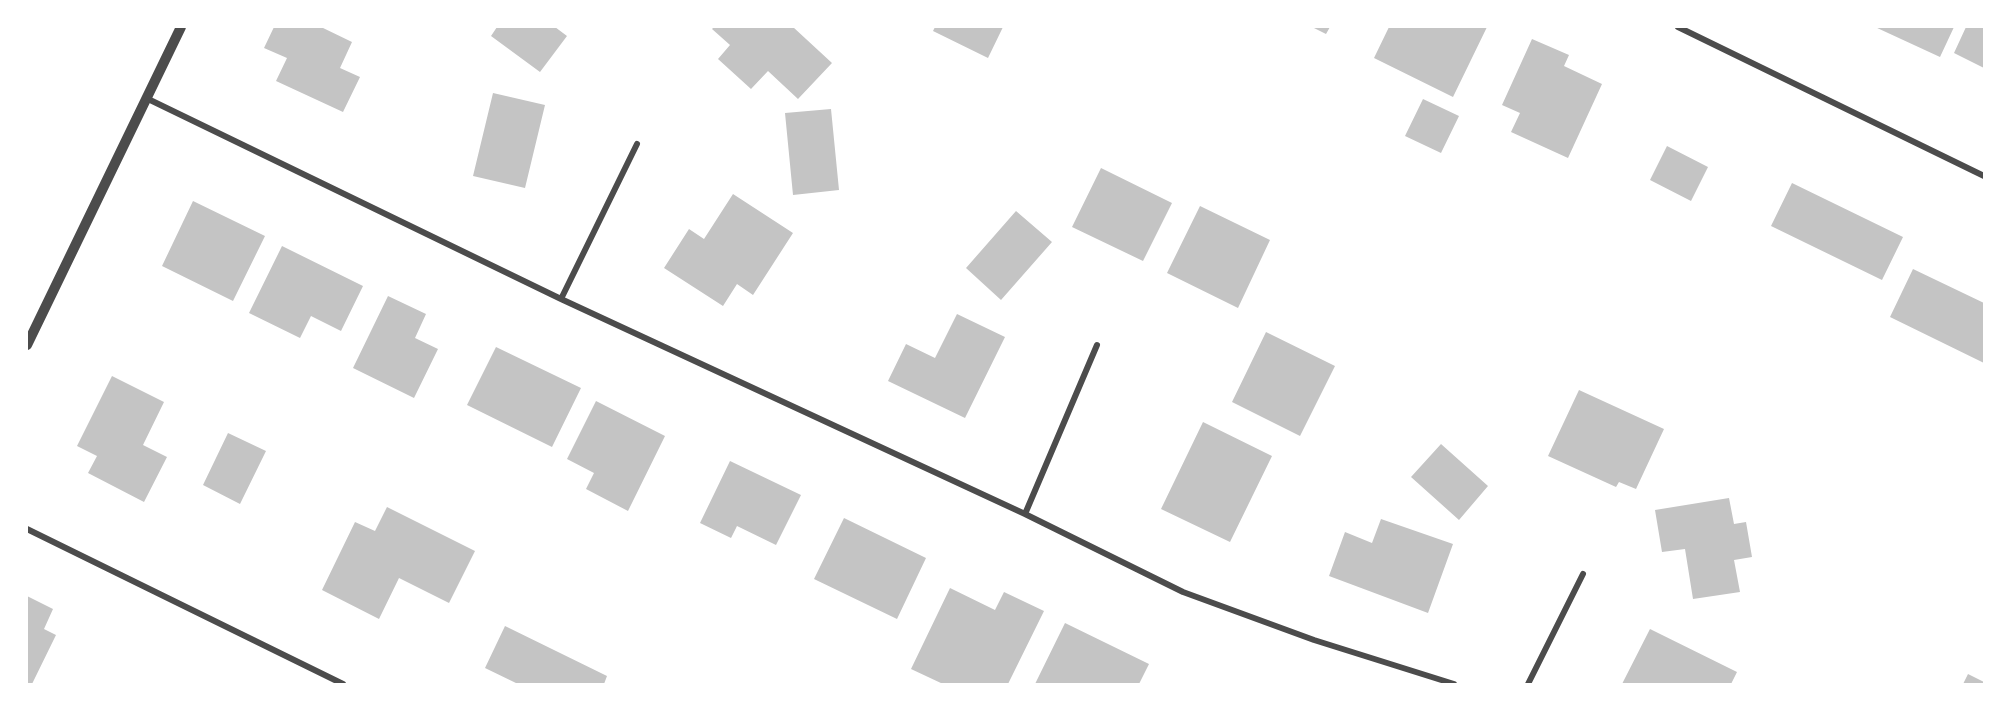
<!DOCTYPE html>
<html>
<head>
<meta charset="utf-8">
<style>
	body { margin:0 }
	#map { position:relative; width:2011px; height:711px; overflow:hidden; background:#fff; font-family:"Asap Condensed",sans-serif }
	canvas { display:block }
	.frame { position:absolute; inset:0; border:28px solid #fff; pointer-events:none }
</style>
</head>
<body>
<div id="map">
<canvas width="2011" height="711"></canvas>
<div class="frame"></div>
</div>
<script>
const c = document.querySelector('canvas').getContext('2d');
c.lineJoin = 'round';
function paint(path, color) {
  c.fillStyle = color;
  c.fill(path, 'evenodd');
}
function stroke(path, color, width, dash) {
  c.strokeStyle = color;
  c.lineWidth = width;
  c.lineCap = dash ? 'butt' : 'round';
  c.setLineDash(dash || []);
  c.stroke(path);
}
const building = new Path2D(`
	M 274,27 L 321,27 L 352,42 L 340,68 L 360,77 L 343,112 L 276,81 L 287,58 L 264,48 Z
	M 497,27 L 555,27 L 567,36 L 540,72 L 491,36 Z
	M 714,27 L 793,27 L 832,63 L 798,99 L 768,71 L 751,89 L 718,59 L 730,45 L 712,29 Z
	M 935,27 L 1003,27 L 988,58 L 933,31 Z
	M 1312,27 L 1330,27 L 1326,34 Z
	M 1389,27 L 1487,27 L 1453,97 L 1374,58 Z
	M 1875,27 L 1954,27 L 1940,57 Z
	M 1966,27 L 1984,27 L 1984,68 L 1954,53 Z
	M 1532,39 L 1569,55 L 1564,66 L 1602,84 L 1568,158 L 1511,132 L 1520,113 L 1502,105 Z
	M 493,93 L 545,105 L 525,188 L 473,176 Z
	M 1423,99 L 1459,116 L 1441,153 L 1405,136 Z
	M 831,109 L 839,190 L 793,195 L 785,113 Z
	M 1667,146 L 1708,167 L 1691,201 L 1650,180 Z
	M 1101,168 L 1172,203 L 1143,261 L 1072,227 Z
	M 1792,183 L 1903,237 L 1882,280 L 1771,226 Z
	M 733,194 L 793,233 L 753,295 L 737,284 L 723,306 L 664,268 L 689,229 L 704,239 Z
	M 193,201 L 265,236 L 233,301 L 162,266 Z
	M 1200,206 L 1270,240 L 1238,308 L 1167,273 Z
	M 1016,211 L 1052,242 L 1001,300 L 966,268 Z
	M 282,246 L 363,286 L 341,331 L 311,316 L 300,338 L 249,313 Z
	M 1913,269 L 1984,303 L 1984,363 L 1890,317 Z
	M 388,296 L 426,314 L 415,338 L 438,349 L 414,398 L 353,368 Z
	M 957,314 L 1005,337 L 965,418 L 888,381 L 906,344 L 935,358 Z
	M 1266,332 L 1335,366 L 1300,436 L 1232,402 Z
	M 496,347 L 581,388 L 552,447 L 467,405 Z
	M 112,376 L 164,402 L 143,445 L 167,457 L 144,502 L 88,473 L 97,456 L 77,446 Z
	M 1579,390 L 1664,429 L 1636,489 L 1619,482 L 1616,487 L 1548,456 Z
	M 596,401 L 665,436 L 628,511 L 586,489 L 594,473 L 567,459 Z
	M 1203,422 L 1272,456 L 1230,542 L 1161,509 Z
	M 228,433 L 266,451 L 240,504 L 203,485 Z
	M 1441,444 L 1488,486 L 1459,520 L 1411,477 Z
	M 730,461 L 801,495 L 776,545 L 737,526 L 731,538 L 700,523 Z
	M 1729,498 L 1734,524 L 1746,522 L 1752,557 L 1734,560 L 1740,592 L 1693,599 L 1685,549 L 1662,552 L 1655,510 Z
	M 387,507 L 475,551 L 449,603 L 399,578 L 379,619 L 322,590 L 355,522 L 375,531 Z
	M 844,518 L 926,558 L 897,619 L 814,579 Z
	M 1381,519 L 1453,544 L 1428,613 L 1329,576 L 1345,532 L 1372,543 Z
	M 950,588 L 995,610 L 1004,592 L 1044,611 L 1008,684 L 943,684 L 911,669 Z
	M 27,596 L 53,609 L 44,629 L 56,635 L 32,684 L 27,684 Z
	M 1065,623 L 1149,664 L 1139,684 L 1035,684 Z
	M 505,626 L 607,676 L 604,684 L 518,684 L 485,668 Z
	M 1650,629 L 1737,672 L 1731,684 L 1622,684 Z
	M 1968,674 L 1984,682 L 1984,684 L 1963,684 Z`);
const minor = new Path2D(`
	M 1678,27 L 1984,176
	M 146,98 L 561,299 L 1025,514 L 1183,592 L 1314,640 L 1454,684
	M 561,299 L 637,144
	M 1025,514 L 1097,345
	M 27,529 L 343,684
	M 1528,684 L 1583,574`);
const tertiary = new Path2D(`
	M 27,345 L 181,27`);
paint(building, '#c4c4c4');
stroke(minor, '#4c4c4c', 6);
stroke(tertiary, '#4c4c4c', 10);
</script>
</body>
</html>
